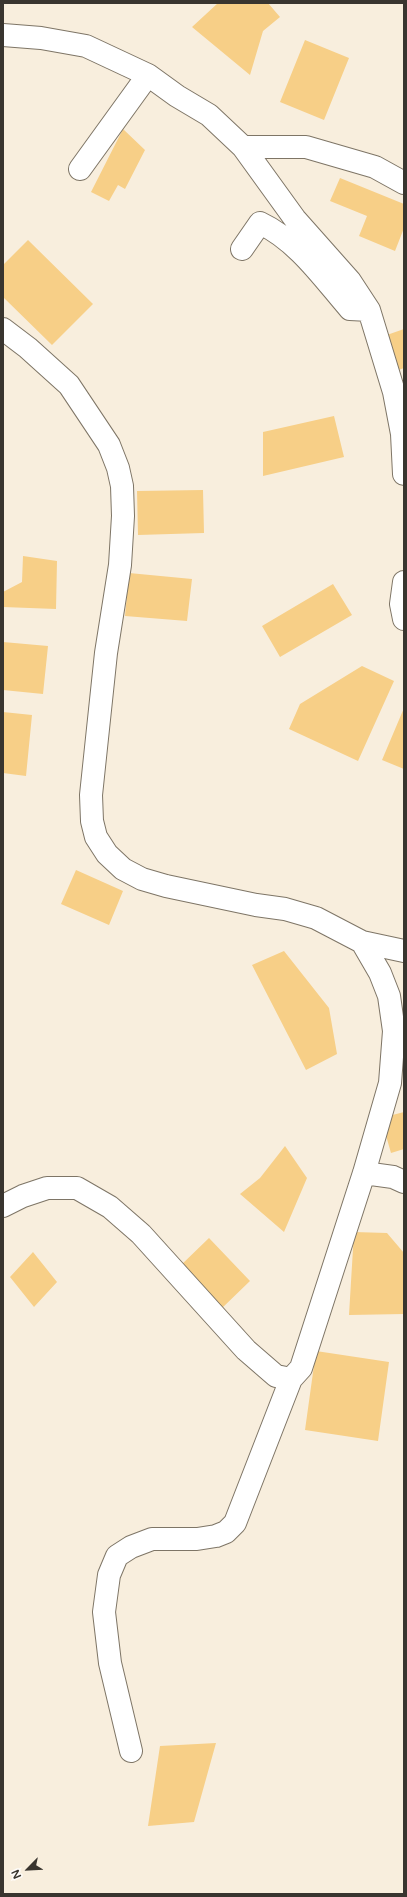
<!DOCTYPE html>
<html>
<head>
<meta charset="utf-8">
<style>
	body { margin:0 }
	#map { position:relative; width:407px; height:1897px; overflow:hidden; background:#f8eedd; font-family:"Varela Round",sans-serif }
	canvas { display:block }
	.frame { position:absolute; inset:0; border:4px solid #39352f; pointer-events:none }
	.north { position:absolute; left:8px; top:1849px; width:40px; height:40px; -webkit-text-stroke:3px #fefcf9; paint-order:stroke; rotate:246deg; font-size:11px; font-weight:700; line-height:16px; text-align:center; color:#39352f }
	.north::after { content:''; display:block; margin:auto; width:14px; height:18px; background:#39352f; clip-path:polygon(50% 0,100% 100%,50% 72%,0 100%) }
</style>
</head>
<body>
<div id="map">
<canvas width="407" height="1897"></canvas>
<div class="frame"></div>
<div class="north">N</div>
</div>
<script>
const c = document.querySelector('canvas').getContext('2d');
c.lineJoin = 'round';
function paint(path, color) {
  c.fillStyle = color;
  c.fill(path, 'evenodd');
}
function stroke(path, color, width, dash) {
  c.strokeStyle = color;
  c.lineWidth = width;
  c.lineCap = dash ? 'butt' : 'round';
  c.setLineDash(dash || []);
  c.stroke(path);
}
const building = new Path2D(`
	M 218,3 L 268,3 L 280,17 L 263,31 L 250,75 L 192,27 Z
	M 305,40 L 349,58 L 324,120 L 280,102 Z
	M 123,129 L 145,150 L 125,189 L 118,185 L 109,201 L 91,192 Z
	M 340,178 L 404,204 L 404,228 L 395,251 L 359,236 L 367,216 L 330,201 Z
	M 28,240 L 93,304 L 52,345 L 3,297 L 3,265 Z
	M 404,329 L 404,368 L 396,371 L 384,336 Z
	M 334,416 L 344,457 L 263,476 L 263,432 Z
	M 203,490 L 204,533 L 138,535 L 137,491 Z
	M 23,556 L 57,561 L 56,609 L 3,607 L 3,592 L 22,582 Z
	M 129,573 L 192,579 L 187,621 L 125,616 Z
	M 333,584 L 352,615 L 280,657 L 262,626 Z
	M 3,642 L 48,646 L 43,694 L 3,690 Z
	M 362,666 L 394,681 L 358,761 L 289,729 L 300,704 Z
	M 404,708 L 404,769 L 382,760 Z
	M 3,712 L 32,715 L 26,776 L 3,773 Z
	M 76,870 L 123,891 L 109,925 L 61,904 Z
	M 284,951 L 329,1008 L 337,1054 L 306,1070 L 252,965 Z
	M 404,1112 L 404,1149 L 391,1153 L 381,1118 Z
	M 285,1146 L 307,1178 L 284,1232 L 240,1194 L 260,1178 Z
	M 354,1232 L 387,1233 L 404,1253 L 404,1314 L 349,1315 Z
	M 209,1238 L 250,1281 L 220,1310 L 179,1267 Z
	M 33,1252 L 57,1282 L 34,1307 L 10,1277 Z
	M 316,1351 L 389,1362 L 378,1441 L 305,1430 Z
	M 216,1743 L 194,1822 L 148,1826 L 160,1746 Z`);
const street = new Path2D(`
	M 3,35 L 41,38 L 86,46 L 148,75 L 177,96 L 209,115 L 243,147 L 295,219 L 350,281 L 369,310 L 394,392 L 402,434 L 404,474
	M 243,147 L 306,147 L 375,167 L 404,183
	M 80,169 L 148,75
	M 242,249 L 260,223 C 298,241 323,278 350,309 L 369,310
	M 3,329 L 28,348 L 69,385 L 109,445 L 118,468 L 122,486 L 123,516 L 120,565 L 106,653 L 91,795 L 92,821 L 96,837 L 107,854 L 123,869 L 142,879 L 166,886 L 256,905 L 285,909 L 316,918 L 362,942 L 380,973 L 389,996 L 394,1031 L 390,1083 L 364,1173 L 301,1368 L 291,1379 L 276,1376 L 246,1350 L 141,1234 L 110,1207 L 77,1188 L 47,1188 L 23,1196 L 3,1206
	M 404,582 L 401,604 L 404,619
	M 362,942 L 404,951
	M 364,1173 L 393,1177 L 404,1182
	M 131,1751 L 110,1663 L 104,1612 L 109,1575 L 117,1556 L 131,1547 L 152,1539 L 197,1539 L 216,1536 L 226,1532 L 235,1523 L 291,1379`);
paint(building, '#f7cf87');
stroke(street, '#7e7566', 24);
stroke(street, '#fff', 22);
</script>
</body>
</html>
